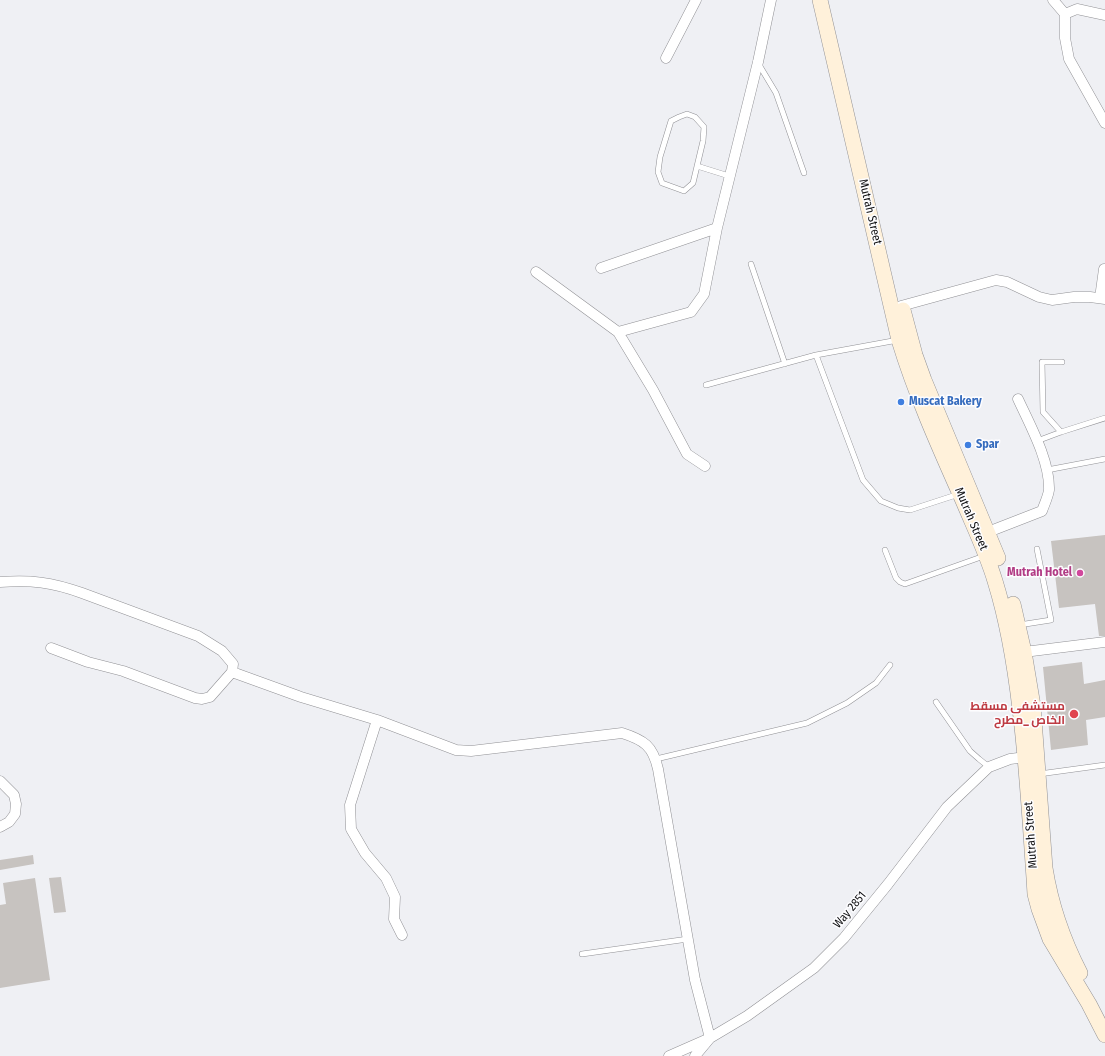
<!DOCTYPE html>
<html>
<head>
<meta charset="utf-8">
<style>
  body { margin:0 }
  canvas { display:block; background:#eff0f4 }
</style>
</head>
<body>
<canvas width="1105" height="1056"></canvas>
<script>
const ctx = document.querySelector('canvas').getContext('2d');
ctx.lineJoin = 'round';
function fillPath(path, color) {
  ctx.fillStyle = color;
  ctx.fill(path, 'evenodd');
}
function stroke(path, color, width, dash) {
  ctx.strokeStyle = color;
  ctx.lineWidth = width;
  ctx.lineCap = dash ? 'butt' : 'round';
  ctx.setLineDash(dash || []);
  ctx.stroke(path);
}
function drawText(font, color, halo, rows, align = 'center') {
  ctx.font = font + ' "Fira Sans Condensed",Cairo,sans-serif';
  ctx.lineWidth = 3;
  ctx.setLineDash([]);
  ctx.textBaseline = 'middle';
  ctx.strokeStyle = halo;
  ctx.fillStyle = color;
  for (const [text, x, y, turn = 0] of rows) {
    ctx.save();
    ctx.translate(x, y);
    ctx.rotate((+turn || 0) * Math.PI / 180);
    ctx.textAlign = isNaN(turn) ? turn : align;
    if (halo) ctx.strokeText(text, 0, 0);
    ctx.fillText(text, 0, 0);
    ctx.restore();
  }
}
const building = new Path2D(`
  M 1105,535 L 1105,636 L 1099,636 L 1095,604 L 1059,608 L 1051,541 Z
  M 1082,662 L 1084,684 L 1105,680 L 1105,717 L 1086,720 L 1088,745 L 1051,750 L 1043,667 Z
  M 33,855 L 34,864 L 0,870 L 0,860 Z
  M 61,877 L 66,912 L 54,913 L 49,878 Z
  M 35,878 L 50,980 L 0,988 L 0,905 L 6,904 L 3,883 Z`);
const service = new Path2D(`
  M 758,63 L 776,93 L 804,173
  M 687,114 L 695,117 L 704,127 L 703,141 L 693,183 L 684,191 L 662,183 L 658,172 L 660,157 L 671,121 L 679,117 Z
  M 697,166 L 729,176
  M 751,264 L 785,364
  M 816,355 L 863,480 L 881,501 L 898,508 L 910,510 L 959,494
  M 706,385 L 816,355 L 898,340
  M 1061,432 L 1043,412 L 1042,362 L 1062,362
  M 1037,441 L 1061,432 L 1105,418
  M 1047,470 L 1105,459
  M 885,550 L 896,578 L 900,582 L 905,584 L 984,556
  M 1019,625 L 1051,620 L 1037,549
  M 936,702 L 970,751 L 979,759 L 989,767
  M 656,759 L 807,723 L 847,703 L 876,683 L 890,665
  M 1039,774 L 1105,765
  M 582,954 L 688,939`);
const minor = new Path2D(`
  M 1053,0 L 1065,14 L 1077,9 L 1105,15
  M 1065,14 L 1065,38 L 1069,59 L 1105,123
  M 666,58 L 696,0
  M 601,268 L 717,228
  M 536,272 L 618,332 L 653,390 L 687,454 L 705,466
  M 1100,298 L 1104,269
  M 901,306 L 996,280 L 1007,282 L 1039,297 L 1052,300 L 1074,297 L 1090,297 L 1105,299
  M 618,332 L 691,312 L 704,294 L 717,228 L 758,62 L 771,0
  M 988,532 L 1042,511 C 1044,505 1048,497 1049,490 C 1050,461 1030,425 1018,399
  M 0,582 C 32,580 51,582 82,593 L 198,636 L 222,651 L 233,664 L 232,672 L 301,697 L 377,720 L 456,750 L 471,751 L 622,733 C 644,740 653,746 658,769 L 695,980 L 710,1038 L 695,1056
  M 51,648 L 88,662 L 123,671 L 195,698 L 202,699 L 210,697 L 232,672
  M 1024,652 L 1105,642
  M 377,720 L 350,805 L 351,829 L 365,853 L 386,878 L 395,897 L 394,919 L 402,935
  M 0,781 L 14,795 L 16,804 L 15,814 L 9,822 L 0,827
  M 669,1056 L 710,1038 L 747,1016 L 814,968 L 844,938 L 888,884 L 947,807 L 989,767 L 1010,759 L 1026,757`);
const secondary = new Path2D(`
  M 820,0 L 899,340 C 916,396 940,449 964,503 C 975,529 987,554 995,581 C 1008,623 1015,666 1020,709 C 1027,765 1030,821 1034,878 L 1035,894 L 1039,909 L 1050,939 L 1089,1004 L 1105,1035
  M 903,310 L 915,355 L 924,380 L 998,558
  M 1013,604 L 1024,652 L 1033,706 L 1045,868 C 1051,906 1062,938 1080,973`);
const markers = [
  [901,402,4,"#3f7fe0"],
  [968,445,4,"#3f7fe0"],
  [1080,573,4,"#d1479c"],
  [1074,714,5,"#e0444e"]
];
const streetNames = [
  ["Mutrah Street",870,212,77],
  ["Mutrah Street",971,519,67],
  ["Mutrah Street",1031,835,-94],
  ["Way 2851",850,910,-50]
];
const shopNames = [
  ["Muscat Bakery",909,402],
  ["Spar",976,445]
];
const hotelNames = [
  ["Mutrah Hotel",1072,573]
];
const healthNames = [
  ["مستشفى مسقط",1065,707],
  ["الخاص _مطرح",1065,721]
];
fillPath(building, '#c7c3c0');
stroke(service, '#919195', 6);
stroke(minor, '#919195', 11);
stroke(secondary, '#919195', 16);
stroke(service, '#fff', 5);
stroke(minor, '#fff', 10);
stroke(secondary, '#fff1da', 15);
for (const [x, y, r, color] of markers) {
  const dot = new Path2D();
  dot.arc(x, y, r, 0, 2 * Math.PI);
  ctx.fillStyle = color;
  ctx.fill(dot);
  stroke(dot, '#fdfdff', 1.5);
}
drawText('12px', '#0f0f11', '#fdfdff', streetNames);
drawText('bold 12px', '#366cbe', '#fdfdff', shopNames, 'left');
drawText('bold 12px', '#b23c85', '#fdfdff', hotelNames, 'right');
drawText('bold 12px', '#be3a42', '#fdfdff', healthNames, 'right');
</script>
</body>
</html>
